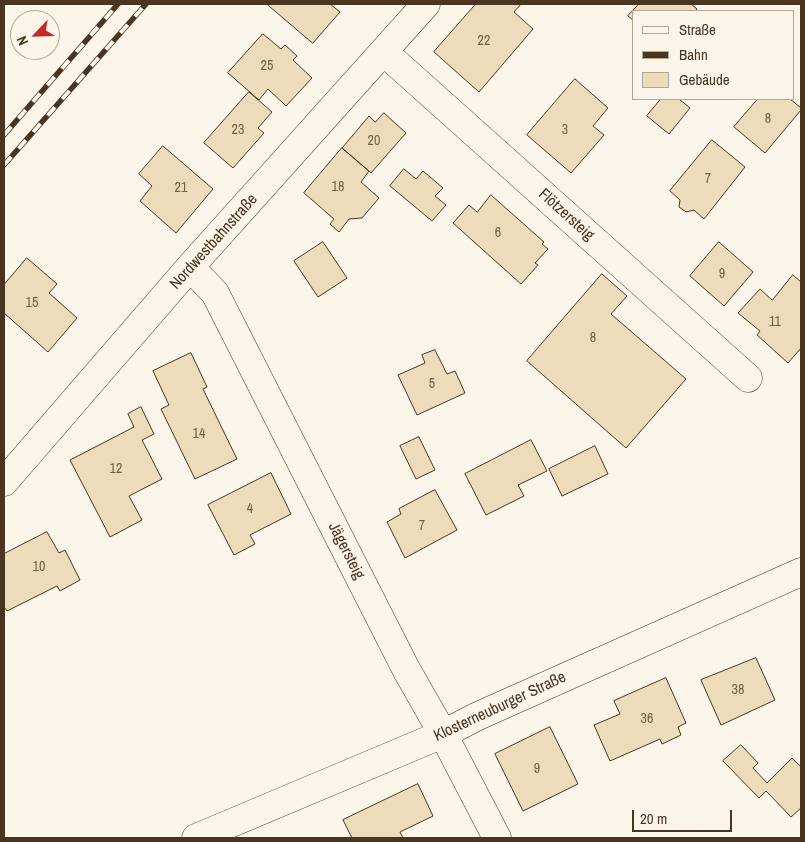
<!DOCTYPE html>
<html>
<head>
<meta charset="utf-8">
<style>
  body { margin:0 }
  #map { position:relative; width:805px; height:842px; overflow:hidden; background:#fbf6e9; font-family:"Archivo Narrow",sans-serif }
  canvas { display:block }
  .frame { position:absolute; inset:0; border:5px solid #4a3520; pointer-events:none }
  .legend { position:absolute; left:632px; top:10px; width:162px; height:90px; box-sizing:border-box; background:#fbf6e9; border:1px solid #b4a999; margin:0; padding:6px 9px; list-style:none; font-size:15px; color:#4a3520 }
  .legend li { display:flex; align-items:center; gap:10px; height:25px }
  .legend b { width:25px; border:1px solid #b4a999 }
  .north { position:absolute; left:10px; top:10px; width:50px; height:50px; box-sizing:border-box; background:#fbf6e9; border:1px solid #b4a999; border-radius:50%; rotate:246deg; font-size:14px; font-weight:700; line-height:20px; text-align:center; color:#4a3520 }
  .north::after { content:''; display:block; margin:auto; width:18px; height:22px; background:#c62828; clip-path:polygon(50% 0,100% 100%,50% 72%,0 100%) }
  .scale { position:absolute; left:632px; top:810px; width:100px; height:22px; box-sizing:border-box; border:2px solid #4a3520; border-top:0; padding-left:6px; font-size:15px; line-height:18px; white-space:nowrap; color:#4a3520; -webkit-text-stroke:4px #fbf6e9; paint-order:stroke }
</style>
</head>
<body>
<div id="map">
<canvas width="805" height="842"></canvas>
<div class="frame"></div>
<ul class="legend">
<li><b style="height:6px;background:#fbf6e9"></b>Straße</li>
<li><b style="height:6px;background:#4a3520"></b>Bahn</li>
<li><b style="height:14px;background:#ecdcbc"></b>Gebäude</li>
</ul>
<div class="north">N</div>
<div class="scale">20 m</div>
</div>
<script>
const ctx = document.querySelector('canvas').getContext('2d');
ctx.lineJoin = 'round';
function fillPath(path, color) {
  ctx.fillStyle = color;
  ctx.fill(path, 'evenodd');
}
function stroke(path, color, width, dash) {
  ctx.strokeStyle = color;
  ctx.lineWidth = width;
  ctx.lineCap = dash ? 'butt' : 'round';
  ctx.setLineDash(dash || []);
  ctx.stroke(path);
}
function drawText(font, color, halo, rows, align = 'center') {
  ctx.font = font + ' "Archivo Narrow",sans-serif';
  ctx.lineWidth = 4;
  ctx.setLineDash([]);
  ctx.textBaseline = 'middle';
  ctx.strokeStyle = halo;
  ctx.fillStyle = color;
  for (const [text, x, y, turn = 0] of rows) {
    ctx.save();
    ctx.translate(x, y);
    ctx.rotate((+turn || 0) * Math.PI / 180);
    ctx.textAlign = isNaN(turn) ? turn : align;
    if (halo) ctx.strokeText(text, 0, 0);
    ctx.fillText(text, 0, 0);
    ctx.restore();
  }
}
const building = new Path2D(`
  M 267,4 L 330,4 L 340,12 L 313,43 Z
  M 476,4 L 521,4 L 514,12 L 533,29 L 479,92 L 434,52 Z
  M 639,4 L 691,4 L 697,9 L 695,11 L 634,11 L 634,21 L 628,16 Z
  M 263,34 L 281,49 L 285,45 L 297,56 L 293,60 L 312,78 L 286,106 L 268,89 L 259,100 L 228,73 Z
  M 575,79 L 608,108 L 593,126 L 604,135 L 571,173 L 527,135 Z
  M 249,92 L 272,112 L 258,128 L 264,133 L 233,168 L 204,143 Z
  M 661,99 L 679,99 L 690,108 L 669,134 L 647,116 Z
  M 758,99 L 790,99 L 801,108 L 801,110 L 765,153 L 734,127 Z
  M 384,113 L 406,133 L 371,173 L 342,148 L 369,116 L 375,122 Z
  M 712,140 L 745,167 L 704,219 L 694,210 L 686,212 L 679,207 L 680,200 L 670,191 Z
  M 163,146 L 213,189 L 176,233 L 140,201 L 152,186 L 139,174 Z
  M 342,148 L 369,171 L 361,182 L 379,198 L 362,218 L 349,219 L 339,232 L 330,224 L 334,219 L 304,193 Z
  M 404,169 L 416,179 L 423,171 L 443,188 L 435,196 L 446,205 L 432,221 L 390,186 Z
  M 491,195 L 544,242 L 542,244 L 548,249 L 535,263 L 538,265 L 521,284 L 453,223 L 469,205 L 477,212 Z
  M 323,242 L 347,278 L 318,297 L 294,261 Z
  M 719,242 L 753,272 L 724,306 L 690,276 Z
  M 27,258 L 57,284 L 49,293 L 77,318 L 48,352 L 4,313 L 4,285 Z
  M 602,274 L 627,296 L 611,314 L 686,379 L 626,448 L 527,361 Z
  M 793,275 L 801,282 L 801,348 L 788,363 L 757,335 L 760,331 L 738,313 L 760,289 L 772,300 Z
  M 435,350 L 447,374 L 455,371 L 465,393 L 417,415 L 398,375 L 425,363 L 422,355 Z
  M 191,353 L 207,387 L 203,389 L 237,459 L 195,479 L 161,409 L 169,405 L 153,371 Z
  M 141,407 L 154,434 L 142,440 L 162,479 L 129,496 L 142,520 L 110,537 L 70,460 L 134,427 L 128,414 Z
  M 419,437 L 435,470 L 416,479 L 400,446 Z
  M 531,440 L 547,471 L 518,485 L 524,496 L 486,515 L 465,474 Z
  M 595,446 L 608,474 L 562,496 L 549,469 Z
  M 271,473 L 291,514 L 250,535 L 255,544 L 234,555 L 208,505 Z
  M 435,490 L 457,530 L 405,558 L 387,522 L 401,514 L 399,509 Z
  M 47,532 L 59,553 L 65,550 L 80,580 L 60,591 L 57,586 L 7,611 L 4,607 L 4,554 Z
  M 756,658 L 775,700 L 721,725 L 701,680 Z
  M 666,678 L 686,723 L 678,727 L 681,735 L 662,744 L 660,739 L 610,761 L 594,725 L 620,714 L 614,701 Z
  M 550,727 L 578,784 L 523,811 L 495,754 Z
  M 741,745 L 758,763 L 753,768 L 767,783 L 792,758 L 801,767 L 801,808 L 791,817 L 766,791 L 759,798 L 723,761 Z
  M 418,784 L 433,816 L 400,832 L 403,838 L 352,838 L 343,820 Z`);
const minor = new Path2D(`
  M 384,52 L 748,378
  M 190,267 L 215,293 L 406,669 L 443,734 L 497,838
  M 4,482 L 190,267 L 426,4
  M 196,838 L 443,734 L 478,716 L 801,572`);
const rail = new Path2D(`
  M 4,135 L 118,4
  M 4,165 L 146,4`);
const numberNames = [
  ["22",484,41],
  ["25",267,66],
  ["8",768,119],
  ["23",238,130],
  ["3",565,130],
  ["20",374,141],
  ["7",708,179],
  ["18",338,187],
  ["21",181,188],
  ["6",498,233],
  ["9",722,274],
  ["15",32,303],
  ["11",775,322],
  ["8",593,338],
  ["5",432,384],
  ["14",199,434],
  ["12",116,469],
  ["4",250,509],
  ["7",422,526],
  ["10",39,567],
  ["38",738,690],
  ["36",647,719],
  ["9",537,769]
];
const streetNames = [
  ["Flötzersteig",566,215,42],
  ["Nordwestbahnstraße",214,242,-48],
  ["Jägersteig",346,551,63],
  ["Klosterneuburger Straße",500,707,-25]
];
fillPath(building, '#ecdcbc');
stroke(building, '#4a3520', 1);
stroke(minor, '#4a3520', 29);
stroke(minor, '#fbf6e9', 28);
stroke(rail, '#4a3520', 5.5);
stroke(rail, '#fbf6e9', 4, [11]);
drawText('14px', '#725f47', null, numberNames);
drawText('16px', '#4a3520', '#fbf6e9', streetNames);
</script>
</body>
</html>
